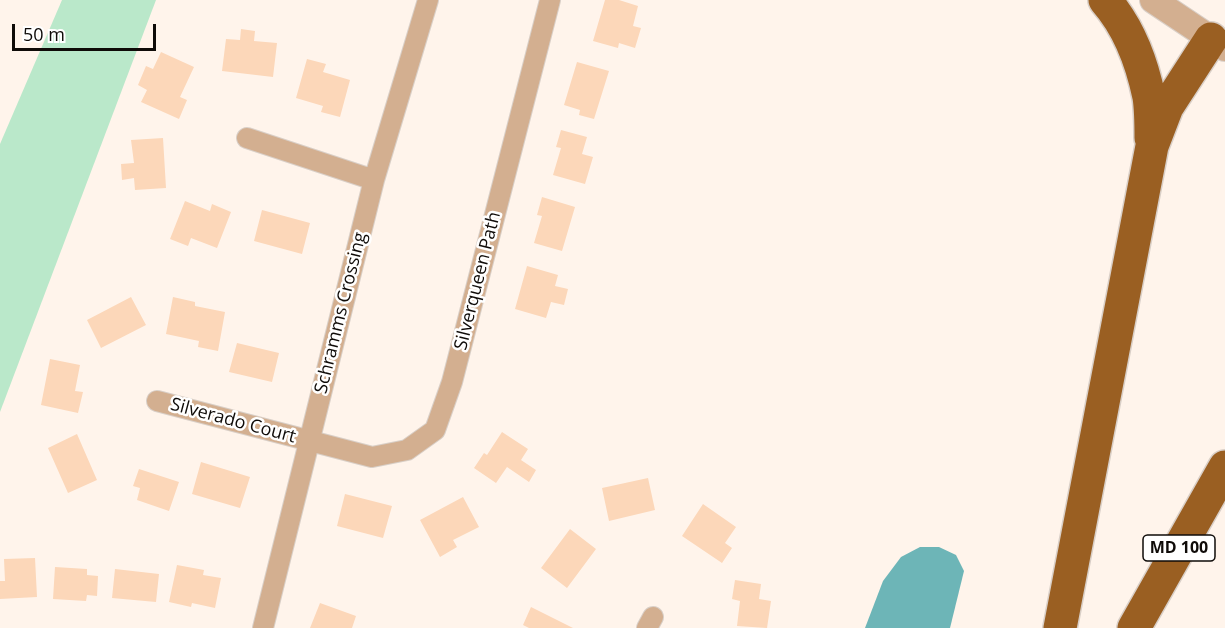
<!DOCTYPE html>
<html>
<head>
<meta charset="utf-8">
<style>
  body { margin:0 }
  #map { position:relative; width:1225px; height:628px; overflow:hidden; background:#fff4eb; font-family:"Open Sans",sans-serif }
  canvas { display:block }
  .scale { position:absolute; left:12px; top:24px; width:144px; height:27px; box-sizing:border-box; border:3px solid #0f0b08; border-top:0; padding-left:8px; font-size:18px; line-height:21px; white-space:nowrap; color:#0f0b08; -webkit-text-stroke:4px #fff; paint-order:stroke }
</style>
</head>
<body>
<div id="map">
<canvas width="1225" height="628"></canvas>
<div class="scale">50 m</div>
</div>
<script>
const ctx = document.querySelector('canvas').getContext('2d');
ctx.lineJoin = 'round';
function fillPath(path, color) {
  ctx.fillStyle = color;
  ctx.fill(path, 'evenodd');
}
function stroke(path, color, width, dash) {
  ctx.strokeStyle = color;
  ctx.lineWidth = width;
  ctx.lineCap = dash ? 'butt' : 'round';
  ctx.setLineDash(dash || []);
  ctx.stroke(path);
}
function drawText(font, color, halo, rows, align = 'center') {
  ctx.font = font + ' "Open Sans",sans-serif';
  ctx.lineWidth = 5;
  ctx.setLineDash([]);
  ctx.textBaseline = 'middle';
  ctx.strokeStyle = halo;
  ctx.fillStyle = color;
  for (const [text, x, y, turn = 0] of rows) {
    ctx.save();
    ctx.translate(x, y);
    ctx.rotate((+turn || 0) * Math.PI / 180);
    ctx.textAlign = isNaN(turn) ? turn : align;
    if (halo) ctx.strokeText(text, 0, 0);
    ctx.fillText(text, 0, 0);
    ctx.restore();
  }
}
const green = new Path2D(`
  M 62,0 L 156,0 L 0,412 L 0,144 Z`);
const water = new Path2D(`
  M 920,547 L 939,547 L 956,555 L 964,571 L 950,628 L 865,628 L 883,581 L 901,557 Z`);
const building = new Path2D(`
  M 605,0 L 619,0 L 638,6 L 633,26 L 641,28 L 635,48 L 619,43 L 618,48 L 593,41 Z
  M 241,29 L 255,31 L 254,41 L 277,43 L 273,77 L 222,71 L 226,39 L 240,40 Z
  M 161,52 L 194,67 L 180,97 L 187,100 L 179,119 L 141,102 L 147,90 L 138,85 L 146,66 L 153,69 Z
  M 307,59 L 326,64 L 323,72 L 350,80 L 340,117 L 321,112 L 323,106 L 296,98 Z
  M 577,62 L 609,71 L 594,119 L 579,115 L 580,110 L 564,105 Z
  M 561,130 L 587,137 L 582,154 L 593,157 L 585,184 L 553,175 L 561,148 L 556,147 Z
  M 163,138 L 166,188 L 135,190 L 134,178 L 122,180 L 121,164 L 134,163 L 131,140 Z
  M 542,197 L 575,207 L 562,251 L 534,243 L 542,216 L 537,215 Z
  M 185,201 L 210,211 L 212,204 L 231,212 L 217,248 L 191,238 L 188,246 L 170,239 Z
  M 262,210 L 310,223 L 302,254 L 254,241 Z
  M 527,266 L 558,275 L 555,286 L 568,289 L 564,305 L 551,302 L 546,318 L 515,309 Z
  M 131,297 L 146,325 L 101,348 L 87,320 Z
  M 173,297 L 195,302 L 195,306 L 225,312 L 218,351 L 198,347 L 199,341 L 166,334 Z
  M 237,343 L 279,353 L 272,382 L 229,372 Z
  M 50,359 L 80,365 L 75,391 L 83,392 L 78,413 L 41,405 Z
  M 502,432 L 528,449 L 521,460 L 536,470 L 529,482 L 507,467 L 496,483 L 474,468 L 484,453 L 487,455 Z
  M 77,434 L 97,480 L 68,493 L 48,448 Z
  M 201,462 L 250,477 L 240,508 L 192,494 Z
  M 139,469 L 179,482 L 169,511 L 137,500 L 140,488 L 133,486 Z
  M 648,478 L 655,510 L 609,521 L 602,488 Z
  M 345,494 L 392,506 L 383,538 L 337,526 Z
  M 463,497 L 479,527 L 453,540 L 457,547 L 440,557 L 420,520 Z
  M 703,504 L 736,527 L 725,543 L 732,548 L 722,563 L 682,536 Z
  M 570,529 L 596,549 L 567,588 L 541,568 Z
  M 35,558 L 37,597 L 0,599 L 0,581 L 5,581 L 4,559 Z
  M 177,565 L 204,570 L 203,575 L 221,578 L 215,608 L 192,603 L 191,607 L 169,602 Z
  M 55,567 L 87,569 L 87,575 L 98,576 L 97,596 L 87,595 L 86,601 L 53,599 Z
  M 115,569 L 159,574 L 156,602 L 112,598 Z
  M 735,580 L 761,584 L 759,599 L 771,601 L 767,628 L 737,626 L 740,601 L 732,599 Z
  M 320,603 L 356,616 L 352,628 L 310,628 Z
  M 531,607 L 573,628 L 529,628 L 523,625 Z`);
const minor = new Path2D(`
  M 247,138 L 374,180
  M 157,401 L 372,457 L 407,450 L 435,430 L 452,382 L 550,0
  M 263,628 L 374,180 L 428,0
  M 647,628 L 653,617`);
const tertiary = new Path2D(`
  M 1153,0 L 1225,48`);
const motorway = new Path2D(`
  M 1105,0 C 1128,26 1142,63 1149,97 C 1151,110 1151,125 1151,138
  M 1060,628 L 1152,146 L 1167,107 L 1211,39
  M 1134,628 L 1225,467`);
const shields = [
  [1179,548,72]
];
const shieldNames = [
  ["MD 100",1179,548]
];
const streetNames = [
  ["Silverqueen Path",478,281,-76],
  ["Schramms Crossing",341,313,-76],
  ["Silverado Court",233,421,15]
];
fillPath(green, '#bae8ca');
fillPath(water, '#6db5b7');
fillPath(building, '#fcd7b9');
stroke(minor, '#d9cfc7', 22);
stroke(tertiary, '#d9cfc7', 28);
stroke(motorway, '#d9cfc7', 36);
stroke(minor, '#d3af90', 20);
stroke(tertiary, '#d3af90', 26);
stroke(motorway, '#9a5f22', 33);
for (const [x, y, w] of shields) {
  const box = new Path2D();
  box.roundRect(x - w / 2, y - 13, w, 26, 4.5);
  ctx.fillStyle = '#fff';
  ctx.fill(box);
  stroke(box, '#0f0b08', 1.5);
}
drawText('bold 16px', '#0f0b08', null, shieldNames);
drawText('18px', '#0f0b08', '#fff', streetNames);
</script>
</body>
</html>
